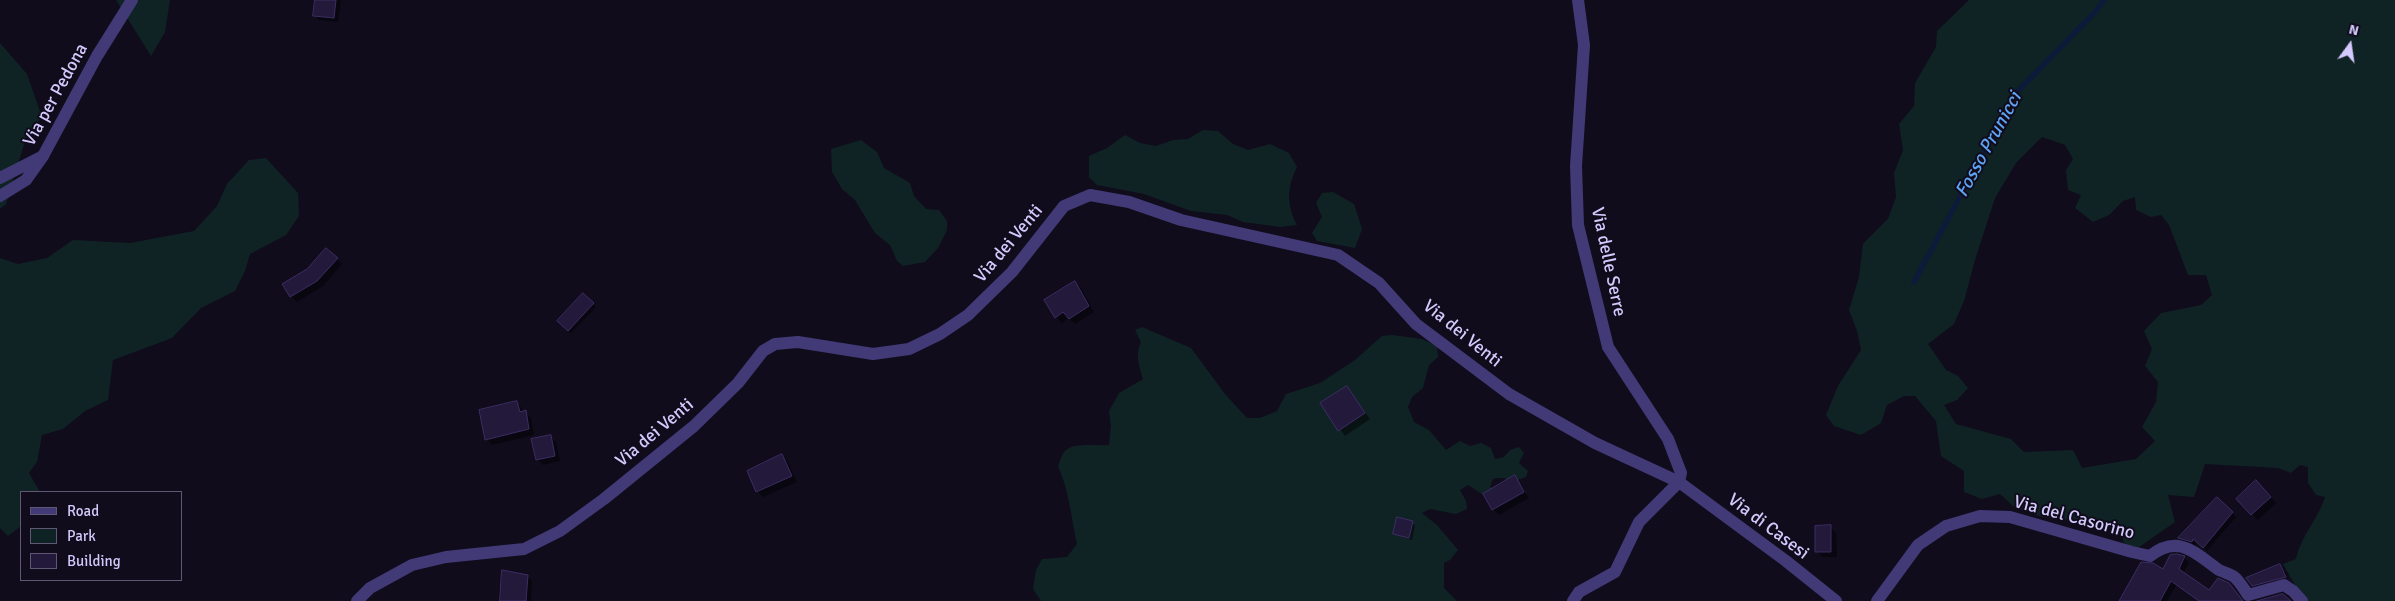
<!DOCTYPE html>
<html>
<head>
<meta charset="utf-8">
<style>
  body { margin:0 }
  #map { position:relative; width:2395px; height:601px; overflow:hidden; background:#100c1b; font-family:Signika,sans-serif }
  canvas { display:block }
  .legend { position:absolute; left:20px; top:491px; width:162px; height:90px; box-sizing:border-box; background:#100c1b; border:1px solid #5e5875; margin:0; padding:6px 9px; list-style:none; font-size:15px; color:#d3c9fc }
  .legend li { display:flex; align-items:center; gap:10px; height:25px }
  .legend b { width:25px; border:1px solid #5e5875 }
  .north { position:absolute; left:2325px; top:20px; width:50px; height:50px; -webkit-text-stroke:4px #100c1b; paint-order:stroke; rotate:14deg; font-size:14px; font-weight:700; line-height:20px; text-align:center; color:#d3c9fc }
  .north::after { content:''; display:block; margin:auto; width:18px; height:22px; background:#d3c9fc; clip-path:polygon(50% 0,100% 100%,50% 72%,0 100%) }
</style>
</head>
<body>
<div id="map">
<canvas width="2395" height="601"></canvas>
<ul class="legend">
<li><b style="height:6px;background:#413a77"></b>Road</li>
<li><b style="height:14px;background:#0f2324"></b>Park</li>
<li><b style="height:14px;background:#23193a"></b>Building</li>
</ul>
<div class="north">N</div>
</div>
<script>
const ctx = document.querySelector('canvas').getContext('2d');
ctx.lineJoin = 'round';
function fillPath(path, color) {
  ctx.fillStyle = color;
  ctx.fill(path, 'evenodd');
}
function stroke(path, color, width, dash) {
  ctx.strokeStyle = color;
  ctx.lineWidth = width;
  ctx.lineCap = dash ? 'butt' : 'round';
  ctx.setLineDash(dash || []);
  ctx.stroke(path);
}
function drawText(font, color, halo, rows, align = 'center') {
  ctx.font = font + ' Signika,sans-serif';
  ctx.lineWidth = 4;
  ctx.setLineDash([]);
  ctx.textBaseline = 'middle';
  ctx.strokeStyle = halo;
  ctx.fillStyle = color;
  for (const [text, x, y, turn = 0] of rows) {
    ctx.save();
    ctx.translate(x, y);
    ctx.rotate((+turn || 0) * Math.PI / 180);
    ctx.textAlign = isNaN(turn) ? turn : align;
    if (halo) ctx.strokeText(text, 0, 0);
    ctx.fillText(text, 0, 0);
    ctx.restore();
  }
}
const green = new Path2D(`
  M 116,0 L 170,0 L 165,32 L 151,56 Z
  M 1969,0 L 2395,0 L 2395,601 L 2307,601 L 2302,597 L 2283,564 L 2296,559 C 2301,536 2318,519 2325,497 L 2316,495 L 2308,483 L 2308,467 L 2300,465 L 2291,473 L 2278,468 L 2205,464 L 2194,497 L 2168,495 L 2175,522 L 2135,550 L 2123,542 L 2124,526 L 2042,517 L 2013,506 L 2000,494 L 1982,499 L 1964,492 L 1964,471 L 1941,456 L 1936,421 L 1915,396 L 1904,396 L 1887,405 L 1881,423 L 1861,435 L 1834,426 L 1826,415 L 1838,386 L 1861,350 L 1857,331 L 1849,310 L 1859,277 L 1863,244 L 1888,219 L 1896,197 L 1894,173 L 1903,150 L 1899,124 L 1914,106 L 1915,83 L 1936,47 L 1937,31 ZM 2042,137 L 2065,145 L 2073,159 L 2066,170 L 2068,190 L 2081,195 L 2075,208 L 2093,222 L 2109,215 L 2123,201 L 2135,197 L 2136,210 L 2151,217 L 2161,215 L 2169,225 L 2188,275 L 2206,275 L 2212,295 L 2201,305 L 2161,313 L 2144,331 L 2152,349 L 2145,366 L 2158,382 L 2156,402 L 2142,427 L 2155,441 L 2136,459 L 2082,468 L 2073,450 L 2024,452 L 2011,439 L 1956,424 L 1944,405 L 1957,400 L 1968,388 L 1958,376 L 1946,370 L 1928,344 L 1954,324 L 1964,301 L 1975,260 L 1995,198 L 2016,163 Z
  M 0,43 L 27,74 L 42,117 L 25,141 L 6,204 L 0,209 Z
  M 1203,130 L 1218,131 L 1233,144 L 1248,150 L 1270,144 L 1289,153 L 1297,167 C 1287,188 1286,203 1297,225 L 1280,227 L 1243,222 L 1227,215 L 1191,211 L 1144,194 L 1097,185 L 1089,177 L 1089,156 L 1107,148 L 1125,135 L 1140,143 L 1156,146 L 1173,140 L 1188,139 Z
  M 861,140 L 877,152 L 884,168 L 910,183 L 914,196 L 926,209 L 939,210 L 947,221 L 947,230 L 938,248 L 925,262 L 903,266 L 897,261 L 890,245 L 875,233 L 855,200 L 842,189 L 832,172 L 831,149 Z
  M 266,158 L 298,193 L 299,216 L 286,235 L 250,254 L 245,271 L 235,291 L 201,308 L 172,338 L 113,360 L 108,400 L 85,411 L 63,429 L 42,435 L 37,462 L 29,473 L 40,492 L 21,492 L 21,526 L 8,536 L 0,528 L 0,258 L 18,264 L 47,258 L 73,240 L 130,243 L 194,231 L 217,206 L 227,184 L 249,160 Z
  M 1333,192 L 1354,204 L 1362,229 L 1355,248 L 1317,241 L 1312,233 L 1322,217 L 1316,203 L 1322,193 Z
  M 1142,327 L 1191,348 L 1225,394 L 1247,418 L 1260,418 L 1277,411 L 1286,394 L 1320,383 L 1355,360 L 1382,336 L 1392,335 L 1422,339 L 1437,346 L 1438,357 L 1429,365 L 1423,388 L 1412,397 L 1408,407 L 1414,422 L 1429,430 L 1446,450 L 1460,441 L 1470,446 L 1481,443 L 1491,448 L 1495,459 L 1504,457 L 1510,450 L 1519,447 L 1524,453 L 1519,463 L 1528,471 L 1526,477 C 1510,484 1507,475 1493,479 L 1490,487 L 1499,490 L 1491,500 L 1468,485 L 1460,490 L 1466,501 L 1467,509 L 1456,514 L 1430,509 L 1422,513 L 1437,525 L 1458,550 L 1450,560 L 1444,563 L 1444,588 L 1457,601 L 1041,601 L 1033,589 L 1036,570 L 1042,559 L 1067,557 L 1077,544 C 1071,517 1069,490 1058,466 C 1060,461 1062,454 1065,451 C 1073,442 1097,446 1109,445 L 1111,426 L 1109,411 L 1119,393 L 1143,379 C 1139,366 1135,355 1141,342 L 1135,330 Z`);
const shadow = new Path2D(`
  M 316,0 L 341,0 L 338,22 L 319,20 L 314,15 Z
  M 337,259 L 342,264 L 323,286 L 297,302 L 291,296 L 284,285 Z
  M 1075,282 L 1081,288 L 1094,312 L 1075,324 L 1069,318 L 1062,323 L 1056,317 Z
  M 583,295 L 596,307 L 571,333 L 559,321 Z
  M 1347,388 L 1370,419 L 1345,436 L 1322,404 Z
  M 517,402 L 524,412 L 531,418 L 534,435 L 492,445 L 487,439 Z
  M 550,437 L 556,442 L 560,461 L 543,465 L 537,459 Z
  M 782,456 L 788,462 L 797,482 L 763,497 L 757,491 Z
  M 1514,477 L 1529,498 L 1499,515 L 1493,509 Z
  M 2256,482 L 2276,503 L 2258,520 L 2238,499 Z
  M 2217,498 L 2236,517 L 2207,551 L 2197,541 L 2196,545 L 2183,541 L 2179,538 Z
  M 1398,519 L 1415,525 L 1412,540 L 1394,534 Z
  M 1830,527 L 1836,533 L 1837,557 L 1822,557 L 1817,551 Z
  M 2184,558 L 2189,562 L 2183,574 L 2209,592 L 2234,590 L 2243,601 L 2199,601 L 2176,585 L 2167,601 L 2149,601 L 2164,570 Z
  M 2280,565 L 2288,575 L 2252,584 Z
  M 527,576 L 532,581 L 531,601 L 502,601 Z`);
const stream = new Path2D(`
  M 1914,282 L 2015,94 L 2096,11 L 2104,0`);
const building = new Path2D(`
  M 315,0 L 336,0 L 334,18 L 313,16 Z
  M 326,248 L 338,258 L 317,281 L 290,297 L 282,284 L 307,269 Z
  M 1075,281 L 1089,306 L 1069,319 L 1063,312 L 1055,318 L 1044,300 Z
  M 583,293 L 594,303 L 568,331 L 557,321 Z
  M 1347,386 L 1365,413 L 1338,431 L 1320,403 Z
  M 517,401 L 520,412 L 526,410 L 529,429 L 485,440 L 479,410 Z
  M 551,435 L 555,456 L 536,460 L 531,439 Z
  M 782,454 L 792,476 L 756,492 L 747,471 Z
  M 1515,475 L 1524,492 L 1492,510 L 1483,494 Z
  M 2256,480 L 2271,497 L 2251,515 L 2236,499 Z
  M 2217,497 L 2233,512 L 2203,548 L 2193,539 L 2192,542 L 2178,538 Z
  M 1397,517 L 1413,521 L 1409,538 L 1393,534 Z
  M 1831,525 L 1831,552 L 1815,552 L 1815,526 Z
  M 2177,554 L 2185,556 L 2179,569 L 2209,590 L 2218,578 L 2229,583 L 2243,601 L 2199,601 L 2171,581 L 2160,601 L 2119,601 L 2141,562 L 2153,563 L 2163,569 L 2170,555 Z
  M 2280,564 L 2286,577 L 2252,586 L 2246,578 Z
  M 502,570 L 528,575 L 526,601 L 500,601 Z
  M 2283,594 L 2291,601 L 2257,601 Z`);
const minor = new Path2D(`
  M 1578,0 L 1584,45 L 1576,166 L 1578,225 L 1608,347 L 1668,439 L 1681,473 L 1679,482
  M 0,178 L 43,156
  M 2248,595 L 2284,585 L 2293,591 L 2302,601
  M 357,601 L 370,588 L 412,565 L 446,557 L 524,549 L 560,531 L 604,499 L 694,426 L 738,383 L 763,351 L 775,344 L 798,342 L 873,354 L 909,349 L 940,334 L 968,315 L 1012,272 L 1064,206 L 1090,195 L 1129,202 L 1181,220 L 1338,255 L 1379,283 L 1416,324 L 1509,394 L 1595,443 L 1679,482 L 1786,561 L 1836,601
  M 1573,601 L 1579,592 L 1615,572 L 1639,522 L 1679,482
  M 1877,601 L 1918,545 L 1946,526 L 1980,516 L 2010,517 L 2132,552 L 2150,556 C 2179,533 2196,554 2219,570 C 2224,572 2229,574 2233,576 C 2239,580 2244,589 2248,595`);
const tertiary = new Path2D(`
  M 0,196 L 26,180 L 43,156 L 97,56 L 132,0`);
const streetNames = [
  ["Via per Pedona",56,95,-61],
  ["Via dei Venti",1009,244,-50],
  ["Via delle Serre",1608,262,78],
  ["Via dei Venti",1462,334,39],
  ["Via dei Venti",655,433,-40],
  ["Via del Casorino",2074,518,15],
  ["Via di Casesi",1768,527,37]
];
const waterNames = [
  ["Fosso Prunicci",1989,145,-61]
];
fillPath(green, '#0f2324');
fillPath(shadow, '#0007');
stroke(stream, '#0d1a39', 5.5);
fillPath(building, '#23193a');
stroke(building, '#3c2d65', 1);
stroke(minor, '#413a77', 12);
stroke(tertiary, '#413a77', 12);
drawText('18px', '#d3c9fc', '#100c1b', streetNames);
drawText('italic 19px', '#5ea3f5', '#100c1b', waterNames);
</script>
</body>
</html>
